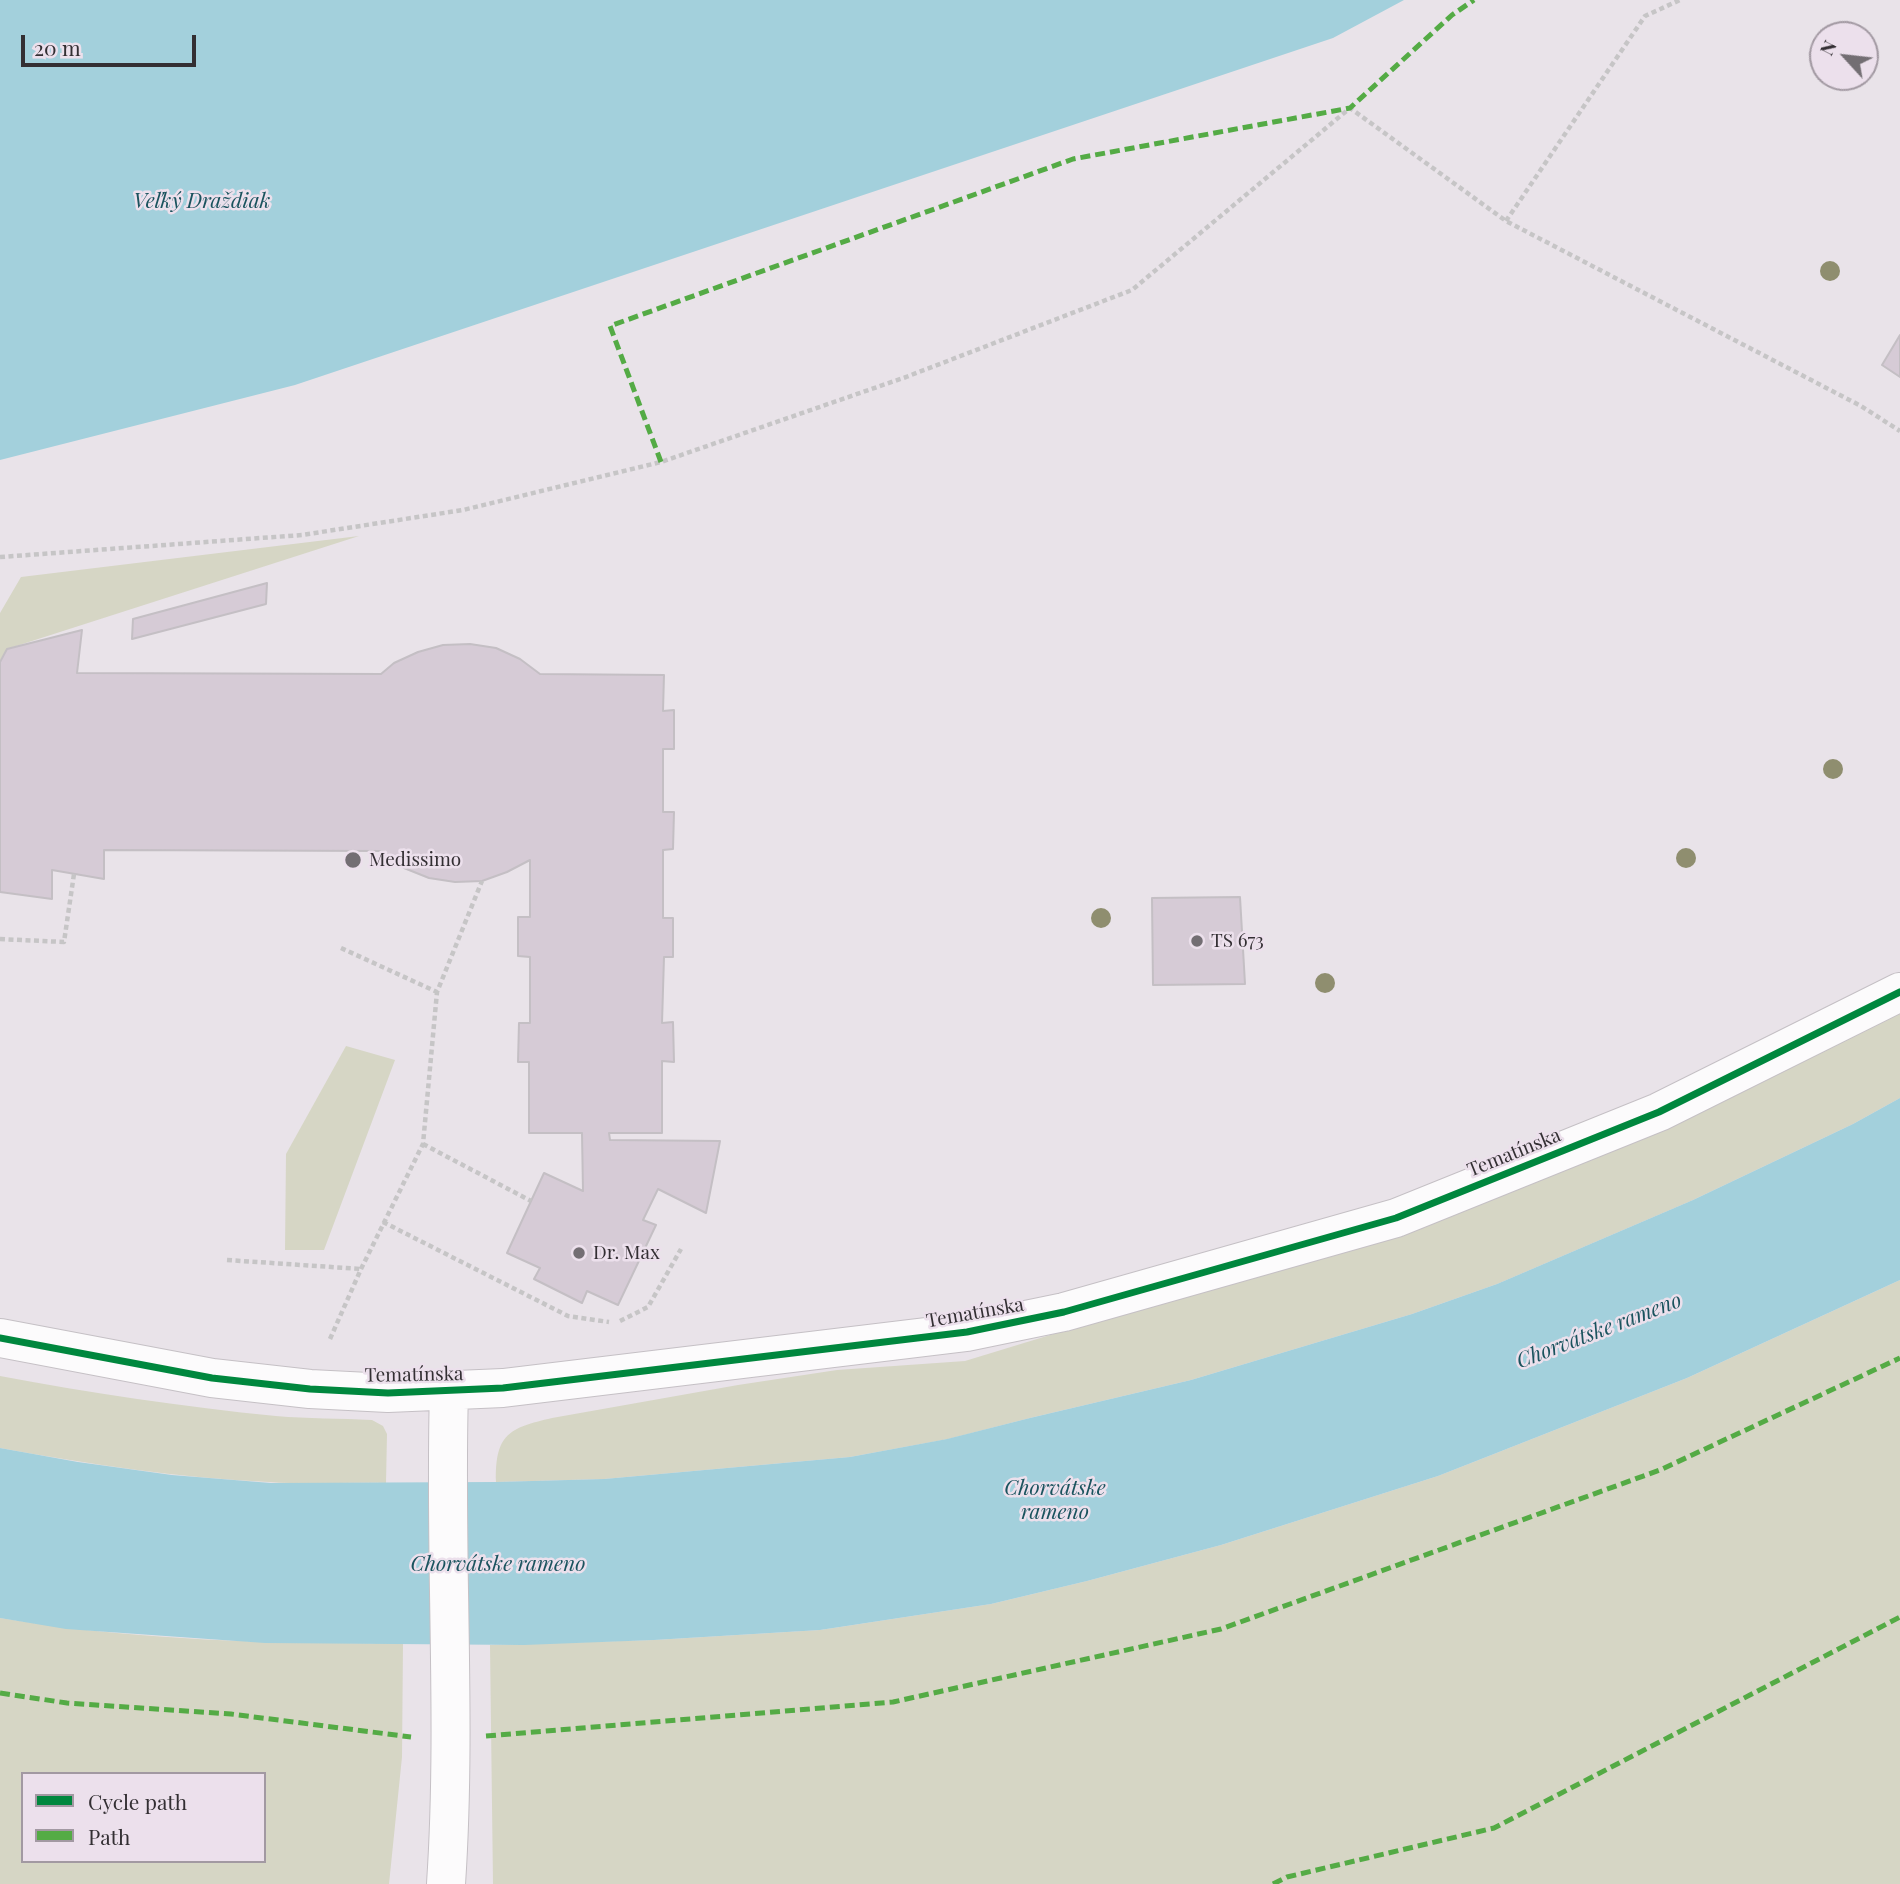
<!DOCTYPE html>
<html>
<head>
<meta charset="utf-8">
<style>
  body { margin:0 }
  #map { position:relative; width:1900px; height:1884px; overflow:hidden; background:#e9e3e9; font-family:"Playfair Display",serif }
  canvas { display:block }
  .legend { position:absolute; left:21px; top:1772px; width:245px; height:91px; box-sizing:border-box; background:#ece0ec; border:2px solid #a299a2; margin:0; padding:9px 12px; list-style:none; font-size:21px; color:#332f33 }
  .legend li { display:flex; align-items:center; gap:14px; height:35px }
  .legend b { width:35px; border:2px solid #a299a2 }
  .north { position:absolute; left:1809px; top:21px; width:70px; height:70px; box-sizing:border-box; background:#ece0ec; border:2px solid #a299a2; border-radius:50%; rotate:297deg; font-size:19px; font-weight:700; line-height:28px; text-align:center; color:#332f33 }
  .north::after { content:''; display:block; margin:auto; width:24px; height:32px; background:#736e73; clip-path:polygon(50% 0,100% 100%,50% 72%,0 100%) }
  .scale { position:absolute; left:21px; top:35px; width:175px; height:32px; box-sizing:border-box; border:4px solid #332f33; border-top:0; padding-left:9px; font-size:21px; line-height:24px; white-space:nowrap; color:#332f33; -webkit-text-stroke:5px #ece0ec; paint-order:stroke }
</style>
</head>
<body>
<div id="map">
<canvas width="1900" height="1884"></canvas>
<ul class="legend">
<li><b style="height:9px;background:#00873e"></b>Cycle path</li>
<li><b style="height:9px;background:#54ab45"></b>Path</li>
</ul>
<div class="north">N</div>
<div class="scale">20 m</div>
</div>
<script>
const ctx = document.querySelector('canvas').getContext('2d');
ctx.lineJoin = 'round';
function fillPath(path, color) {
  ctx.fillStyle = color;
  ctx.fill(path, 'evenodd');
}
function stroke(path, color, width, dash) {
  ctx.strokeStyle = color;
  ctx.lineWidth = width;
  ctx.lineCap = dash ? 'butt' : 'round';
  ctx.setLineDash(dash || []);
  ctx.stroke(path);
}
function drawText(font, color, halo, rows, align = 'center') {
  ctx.font = font + ' "Playfair Display",serif';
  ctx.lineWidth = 5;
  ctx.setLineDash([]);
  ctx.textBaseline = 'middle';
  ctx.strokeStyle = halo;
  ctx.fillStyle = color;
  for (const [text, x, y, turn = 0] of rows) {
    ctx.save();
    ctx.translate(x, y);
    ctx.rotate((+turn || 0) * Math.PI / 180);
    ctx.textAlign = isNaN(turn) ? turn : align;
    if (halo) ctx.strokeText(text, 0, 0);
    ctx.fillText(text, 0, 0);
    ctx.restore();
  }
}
const green = new Path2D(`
  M 359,536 L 7,649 L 0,661 L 0,613 L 21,577 Z
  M 1900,1004 L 1900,1098 L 1853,1124 L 1693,1200 L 1497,1284 L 1412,1314 L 1191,1380 L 1030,1418 L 948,1439 L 850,1457 L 604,1479 L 496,1482 C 495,1434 509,1428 552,1418 L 738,1385 L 837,1370 L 965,1361 L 1204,1288 Z
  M 346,1046 L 395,1060 L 324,1250 L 285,1250 L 286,1154 Z
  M 1900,1280 L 1900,1884 L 493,1884 L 490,1645 L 654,1640 L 820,1630 L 991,1604 L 1087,1581 L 1221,1545 L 1438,1476 L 1687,1378 Z
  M 0,1376 C 91,1393 183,1407 276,1416 C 308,1419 340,1418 372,1420 L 383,1426 L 387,1434 L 386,1483 C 347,1482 308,1485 269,1482 C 178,1478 89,1464 0,1448 Z
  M 0,1618 C 134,1640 267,1644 403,1643 L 402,1757 L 389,1884 L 0,1884 ZM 23,1774 L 264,1774 L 264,1861 L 23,1861 Z`);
const water = new Path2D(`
  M 0,0 L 1404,0 L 1333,38 L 295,385 L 0,460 Z
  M 1900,1098 L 1900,1280 L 1687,1378 L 1438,1476 L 1221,1545 L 1087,1581 L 991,1604 L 820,1630 L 654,1640 L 524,1645 L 265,1643 L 66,1629 L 0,1618 L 0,1448 L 78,1462 L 172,1475 L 271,1483 L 496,1482 L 604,1479 L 850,1457 L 947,1439 L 1030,1418 L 1191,1380 L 1412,1314 L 1497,1284 L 1693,1200 L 1853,1124 Z`);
const building = new Path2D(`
  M 1900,335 L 1900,377 L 1882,365 Z
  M 267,583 L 266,604 L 132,639 L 133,619 Z
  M 82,630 L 77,673 L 381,674 L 394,663 L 418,652 L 443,645 L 470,644 L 496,648 L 520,659 L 540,674 L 664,675 L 663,711 L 674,710 L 674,749 L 663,749 L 663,812 L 674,812 L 673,849 L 663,850 L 663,918 L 673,918 L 673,957 L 664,957 L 662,1023 L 673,1022 L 674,1062 L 662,1061 L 662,1133 L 609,1133 L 610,1140 L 720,1141 L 706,1213 L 658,1189 L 643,1220 L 656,1225 L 618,1305 L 587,1291 L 582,1303 L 534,1279 L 540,1268 L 507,1253 L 544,1173 L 583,1191 L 582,1133 L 529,1133 L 529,1062 L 518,1062 L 519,1023 L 530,1023 L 530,957 L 518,956 L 518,917 L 530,917 L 530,860 L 507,872 L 482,881 L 455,882 L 429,878 L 404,868 L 383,854 L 384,851 L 104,850 L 104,879 L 52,870 L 52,899 L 0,892 L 0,662 L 7,649 Z
  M 1240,897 L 1245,984 L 1153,985 L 1152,898 Z`);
const path = new Path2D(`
  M 1506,221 L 1645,16 L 1680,0
  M 0,557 L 302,535 L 463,510 L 661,462 L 906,377 L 1132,290 L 1350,108 L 1506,221 L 1861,406 L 1900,431
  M 0,939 L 64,942 L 74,874
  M 341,948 L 437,992
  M 423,1144 L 531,1201
  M 383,1222 L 568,1316 L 609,1322
  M 227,1260 L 361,1269
  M 620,1321 L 648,1307 L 681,1249
  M 330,1339 L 361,1269 L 423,1144 L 437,992 L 482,881`);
const minor = new Path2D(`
  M 0,1338 L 212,1378 L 310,1389 L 388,1393 L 503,1388 L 967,1332 L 1064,1312 L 1396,1218 L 1659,1112 L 1900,992
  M 446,1884 C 457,1720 444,1556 449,1392`);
const quiet = new Path2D(`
  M 661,462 L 610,326 L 1073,159 L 1350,108 L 1452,15 L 1474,0
  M 0,1693 L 67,1703 L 231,1714 L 411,1737
  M 486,1736 L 893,1702 L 1221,1629 L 1660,1470 L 1900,1358
  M 1273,1884 L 1287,1877 L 1494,1828 L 1900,1617`);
const cycleway = new Path2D(`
  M 0,1338 L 212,1378 L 310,1389 L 388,1393 L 503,1388 L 967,1332 L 1064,1312 L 1396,1218 L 1659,1112 L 1900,992`);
const trees = [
  [1830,271],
  [1833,769],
  [1686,858],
  [1101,918],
  [1325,983]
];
const markers = [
  [353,860,9,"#736e73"],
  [1197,941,7,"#736e73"],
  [579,1253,7,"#736e73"]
];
const poiNames = [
  ["Medissimo",369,860],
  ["TS 673",1211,941],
  ["Dr. Max",593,1253]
];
const streetNames = [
  ["Tematínska",1514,1153,-22],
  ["Tematínska",975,1313,-10],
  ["Tematínska",414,1375,-1]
];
const waterNames = [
  ["Veľký Draždiak",202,201],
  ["Chorvátske rameno",1599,1331,-21],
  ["Chorvátske",1055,1488],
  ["rameno",1055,1512],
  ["Chorvátske rameno",498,1564]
];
fillPath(green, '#d6d6c5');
fillPath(water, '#a3d0dc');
fillPath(building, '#d6cbd6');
stroke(building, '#c4bfc4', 2);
stroke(minor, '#c5c0c5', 40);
stroke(path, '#c6c5c6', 4.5, [5, 3.5]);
stroke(minor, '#fcfbfc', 38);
stroke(quiet, '#54ab45', 5, [10, 5]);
stroke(cycleway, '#00873e', 7);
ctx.fillStyle = '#8f8e6f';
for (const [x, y] of trees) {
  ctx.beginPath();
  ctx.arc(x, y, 10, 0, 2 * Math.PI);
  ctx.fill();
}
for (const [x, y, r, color] of markers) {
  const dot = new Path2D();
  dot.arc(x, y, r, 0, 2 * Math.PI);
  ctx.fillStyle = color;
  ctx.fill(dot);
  stroke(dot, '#ece0ec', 2.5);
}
drawText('19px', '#332f33', '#ece0ec', poiNames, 'left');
drawText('19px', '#332f33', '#ece0ec', streetNames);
drawText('italic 21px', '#1a535e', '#ece0ec', waterNames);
</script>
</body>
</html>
